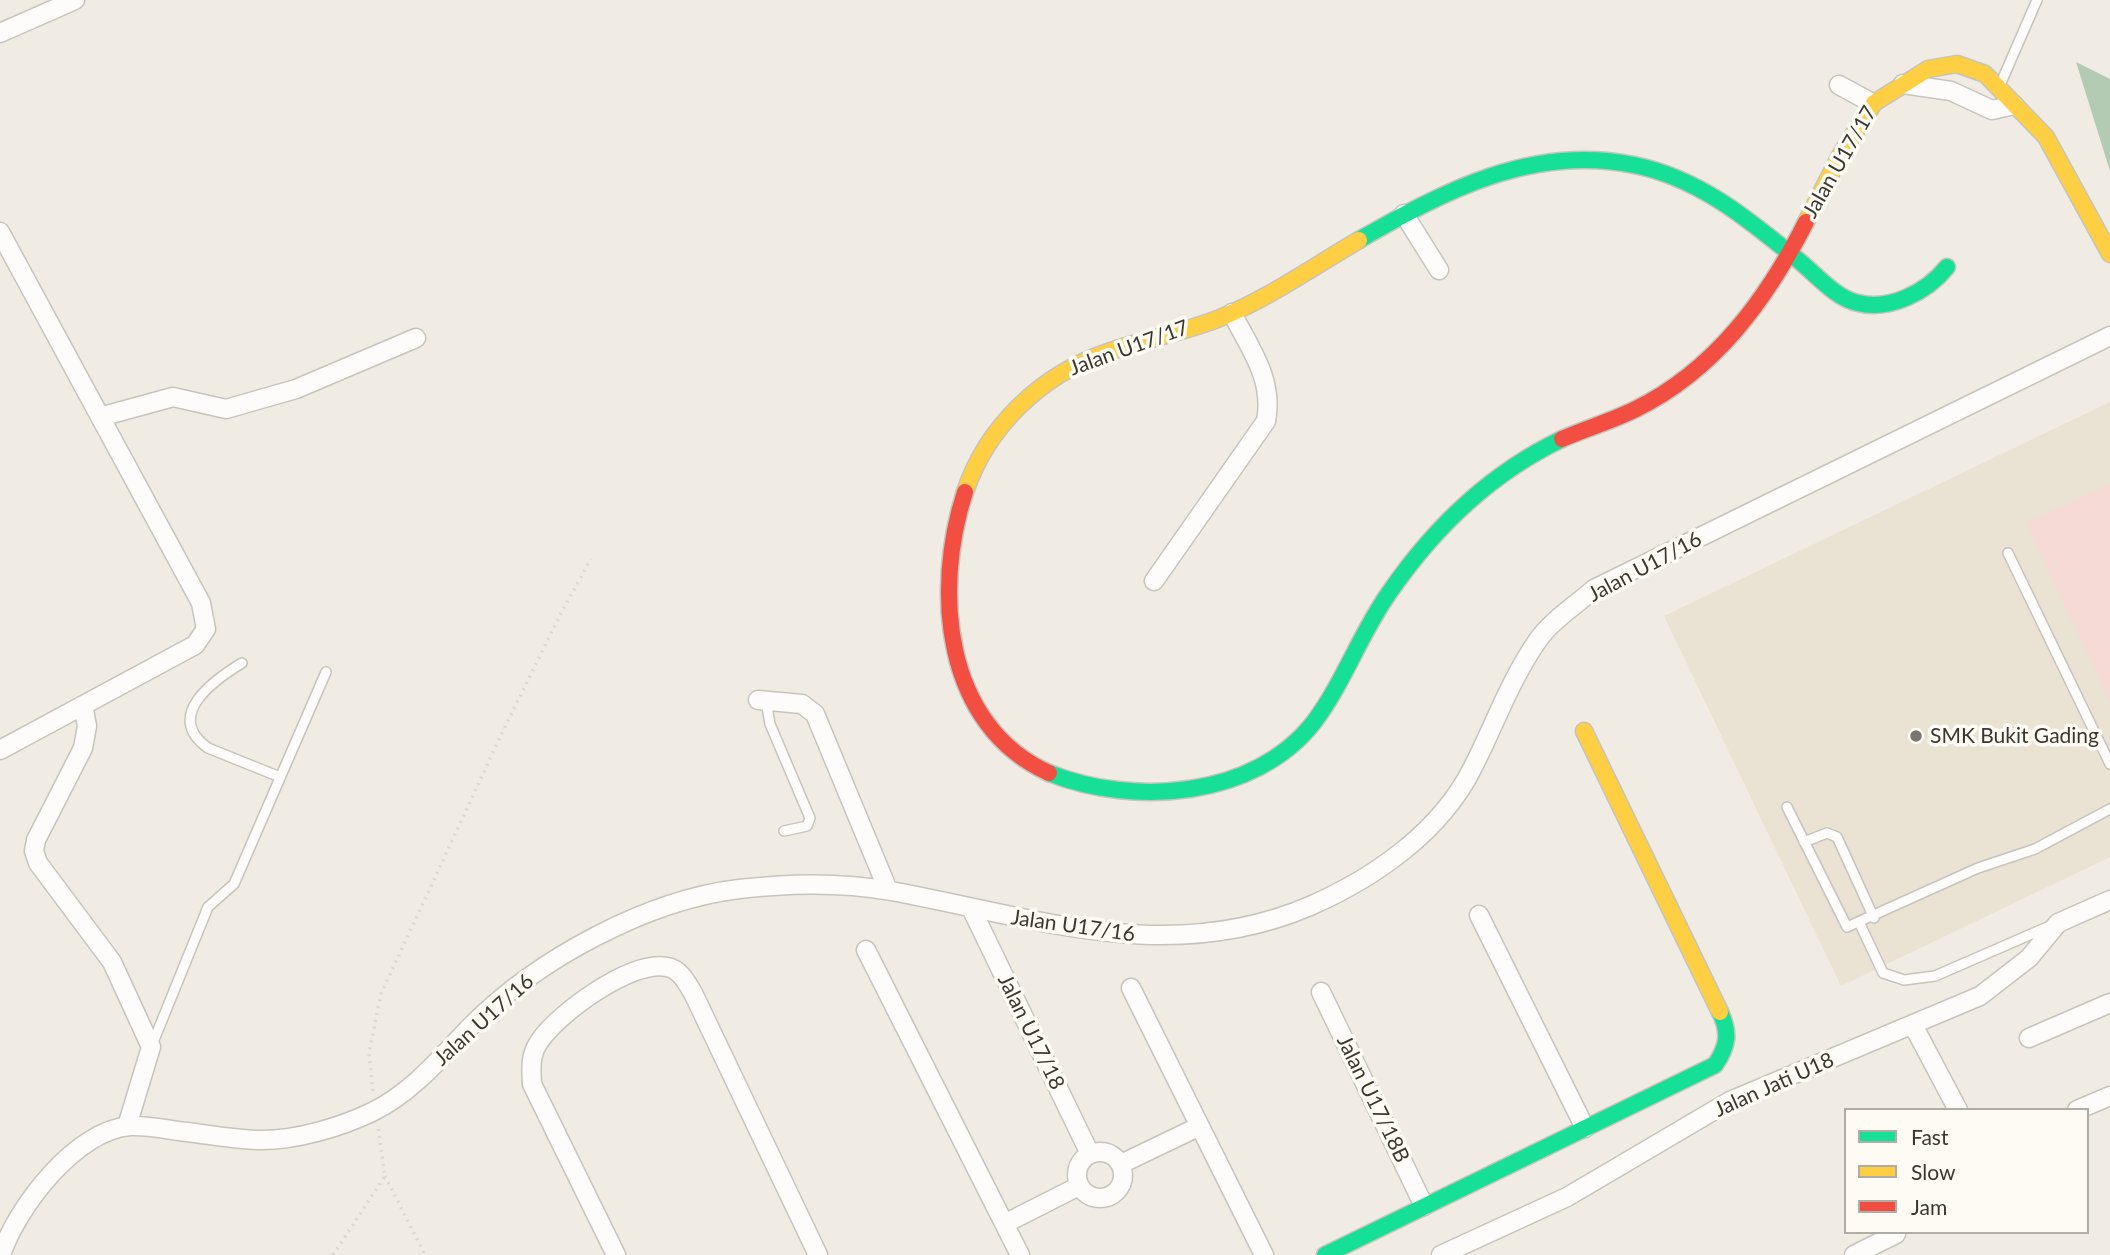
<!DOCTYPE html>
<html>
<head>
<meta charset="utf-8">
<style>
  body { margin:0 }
  #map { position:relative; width:2110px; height:1255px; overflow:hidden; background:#f0ece3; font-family:Lato,sans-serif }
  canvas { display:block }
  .legend { position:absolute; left:1844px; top:1108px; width:245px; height:126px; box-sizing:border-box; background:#fefbf5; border:2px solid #b0ada7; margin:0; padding:9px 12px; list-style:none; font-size:21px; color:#3a3731 }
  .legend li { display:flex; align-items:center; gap:14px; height:35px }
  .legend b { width:35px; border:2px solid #b0ada7 }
</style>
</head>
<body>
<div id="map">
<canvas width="2110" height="1255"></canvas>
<ul class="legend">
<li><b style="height:9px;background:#16e098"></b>Fast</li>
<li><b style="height:9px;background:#ffcf43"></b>Slow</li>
<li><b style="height:9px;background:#f24e42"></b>Jam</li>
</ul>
</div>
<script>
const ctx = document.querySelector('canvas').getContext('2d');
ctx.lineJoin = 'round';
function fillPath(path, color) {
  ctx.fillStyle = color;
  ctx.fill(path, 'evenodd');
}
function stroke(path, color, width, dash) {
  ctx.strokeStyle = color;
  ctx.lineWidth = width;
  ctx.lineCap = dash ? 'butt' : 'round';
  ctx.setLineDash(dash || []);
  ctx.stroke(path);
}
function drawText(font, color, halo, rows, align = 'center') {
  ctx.font = font + ' Lato,sans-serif';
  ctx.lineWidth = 7;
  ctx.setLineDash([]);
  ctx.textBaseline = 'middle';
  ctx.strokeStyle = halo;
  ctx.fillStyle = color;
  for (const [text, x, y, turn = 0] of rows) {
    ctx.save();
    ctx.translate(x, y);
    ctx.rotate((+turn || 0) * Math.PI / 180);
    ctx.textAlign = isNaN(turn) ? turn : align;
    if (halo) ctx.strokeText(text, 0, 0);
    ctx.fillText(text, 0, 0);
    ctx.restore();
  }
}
const built = new Path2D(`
  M 2110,402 L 2110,857 L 1841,986 L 1664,616 Z`);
const green = new Path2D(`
  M 2110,484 L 2110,701 L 2026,523 Z`);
const water = new Path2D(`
  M 2076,62 L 2110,79 L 2110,171 Z`);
const path = new Path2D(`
  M 373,1091 L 369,1053 L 381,994 L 500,737 L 561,613 L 591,559
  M 385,1176 L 425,1255
  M 333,1255 L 385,1176 L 378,1127`);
const lane = new Path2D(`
  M 2000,85 L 2037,0
  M 2008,553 L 2110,764
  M 242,663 C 214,680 163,716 208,748 L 280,777
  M 766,701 L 770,724 L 810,818 L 807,826 L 784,831
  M 1787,807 L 1847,927 L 1978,868 L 2035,849 L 2110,809
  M 1804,842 L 1827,833 L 1837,837 L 1874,918
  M 1860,924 L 1883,973 L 1904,980 L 1935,976 L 2050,926
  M 152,1045 L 208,907 L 234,884 L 326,672`);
const street = new Path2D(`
  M 0,33 L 75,0
  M 1903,84 L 1951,91 L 1992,110 L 2014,105
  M 1839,85 L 1872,103
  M 1404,214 L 1439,270
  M 0,232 L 201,603 L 206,629 L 195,645 L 0,750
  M 100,417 L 173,397 L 226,409 L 296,389 L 416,338
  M 1154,581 L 1266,421 C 1274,379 1250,349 1232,313
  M 758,700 L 802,704 L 815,714 L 888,890
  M 83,705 L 87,726 L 83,748 L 36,840 L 34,851 L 38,863 L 112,962 L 151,1047 L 127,1126
  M 972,910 L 1090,1154
  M 1479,915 L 1585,1128
  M 866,950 L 1020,1255
  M 1131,988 L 1264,1255
  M 1321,992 L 1424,1206
  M 1913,1025 L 1958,1110
  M 2029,1038 L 2110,1003
  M 2077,1110 L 2110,1096
  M1077 1175a23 23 0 1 1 46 0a23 23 0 1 1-46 0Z
  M 1121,1164 L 1198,1127
  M 1006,1223 L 1079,1186
  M 1,1255 C 17,1207 76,1130 130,1126 C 149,1125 168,1130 187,1132 C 212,1135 238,1140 262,1140 C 297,1140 341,1127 372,1112 C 412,1093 442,1056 472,1025 C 538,959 647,900 739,889 C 789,883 841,882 891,891 C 1033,917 1168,967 1310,906 C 1374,878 1441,832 1473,767 C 1495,724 1510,680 1538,640 C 1551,621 1576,605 1594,589 L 2110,336
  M 616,1255 L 532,1084 C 531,1069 530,1055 539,1042 C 557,1014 632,959 667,967 C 680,969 687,983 693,993 L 818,1255
  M 1441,1255 L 1567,1197 L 1730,1101 L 1980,996 L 2029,958 L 2058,923 L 2110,900
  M 1854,1255 L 1896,1234`);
const fast = new Path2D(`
  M 1359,240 C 1444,191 1533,144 1634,165 C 1699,178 1748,219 1798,260 C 1816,274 1835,298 1858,303 C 1890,311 1927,292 1947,267
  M 1049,773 C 1134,807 1255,798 1314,722 C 1344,682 1360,634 1389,593 C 1433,529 1491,473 1562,439
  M 1325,1255 L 1715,1065 C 1728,1046 1730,1033 1720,1012`);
const slow = new Path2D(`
  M 1806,222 L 1841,154 L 1874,103 L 1928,69 L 1957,64 L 1985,74 L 2046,137 L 2110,254
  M 965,492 C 987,426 1042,374 1108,352 C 1144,339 1183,333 1220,318 C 1269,298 1313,267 1359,240
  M 1584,731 L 1720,1012`);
const jam = new Path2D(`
  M 1562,439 C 1587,428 1612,421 1636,409 C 1715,370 1767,299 1806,222
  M 965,492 C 933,590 943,725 1049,773`);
const markers = [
  [1916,736,7,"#7a766f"]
];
const streetNames = [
  ["Jalan U17/17",1840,162,-60],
  ["Jalan U17/17",1129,348,-20],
  ["Jalan U17/16",1645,567,-28],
  ["Jalan U17/16",1073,926,8],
  ["Jalan U17/16",484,1020,-42],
  ["Jalan U17/18",1031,1032,64],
  ["Jalan Jati U18",1774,1085,-24],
  ["Jalan U17/18B",1373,1099,64]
];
const poiNames = [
  ["SMK Bukit Gading",1930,736]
];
fillPath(built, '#eae2d2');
fillPath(green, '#f5dad5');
fillPath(water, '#b2cbb2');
stroke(lane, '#c7c4bd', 12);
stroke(street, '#c7c4bd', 21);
stroke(fast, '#c7c4bd', 19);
stroke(slow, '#c7c4bd', 19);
stroke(jam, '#c7c4bd', 19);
stroke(path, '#dbd9d6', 3.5, [2, 5]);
stroke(lane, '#fdfcfb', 9);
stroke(street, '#fdfcfb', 18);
stroke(fast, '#16e098', 16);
stroke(slow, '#ffcf43', 16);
stroke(jam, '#f24e42', 16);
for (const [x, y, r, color] of markers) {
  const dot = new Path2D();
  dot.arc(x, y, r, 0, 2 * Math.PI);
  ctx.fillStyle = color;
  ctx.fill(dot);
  stroke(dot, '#fefbf5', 2.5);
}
drawText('21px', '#3a3731', '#fefbf5', streetNames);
drawText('21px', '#3a3731', '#fefbf5', poiNames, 'left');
</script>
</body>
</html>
